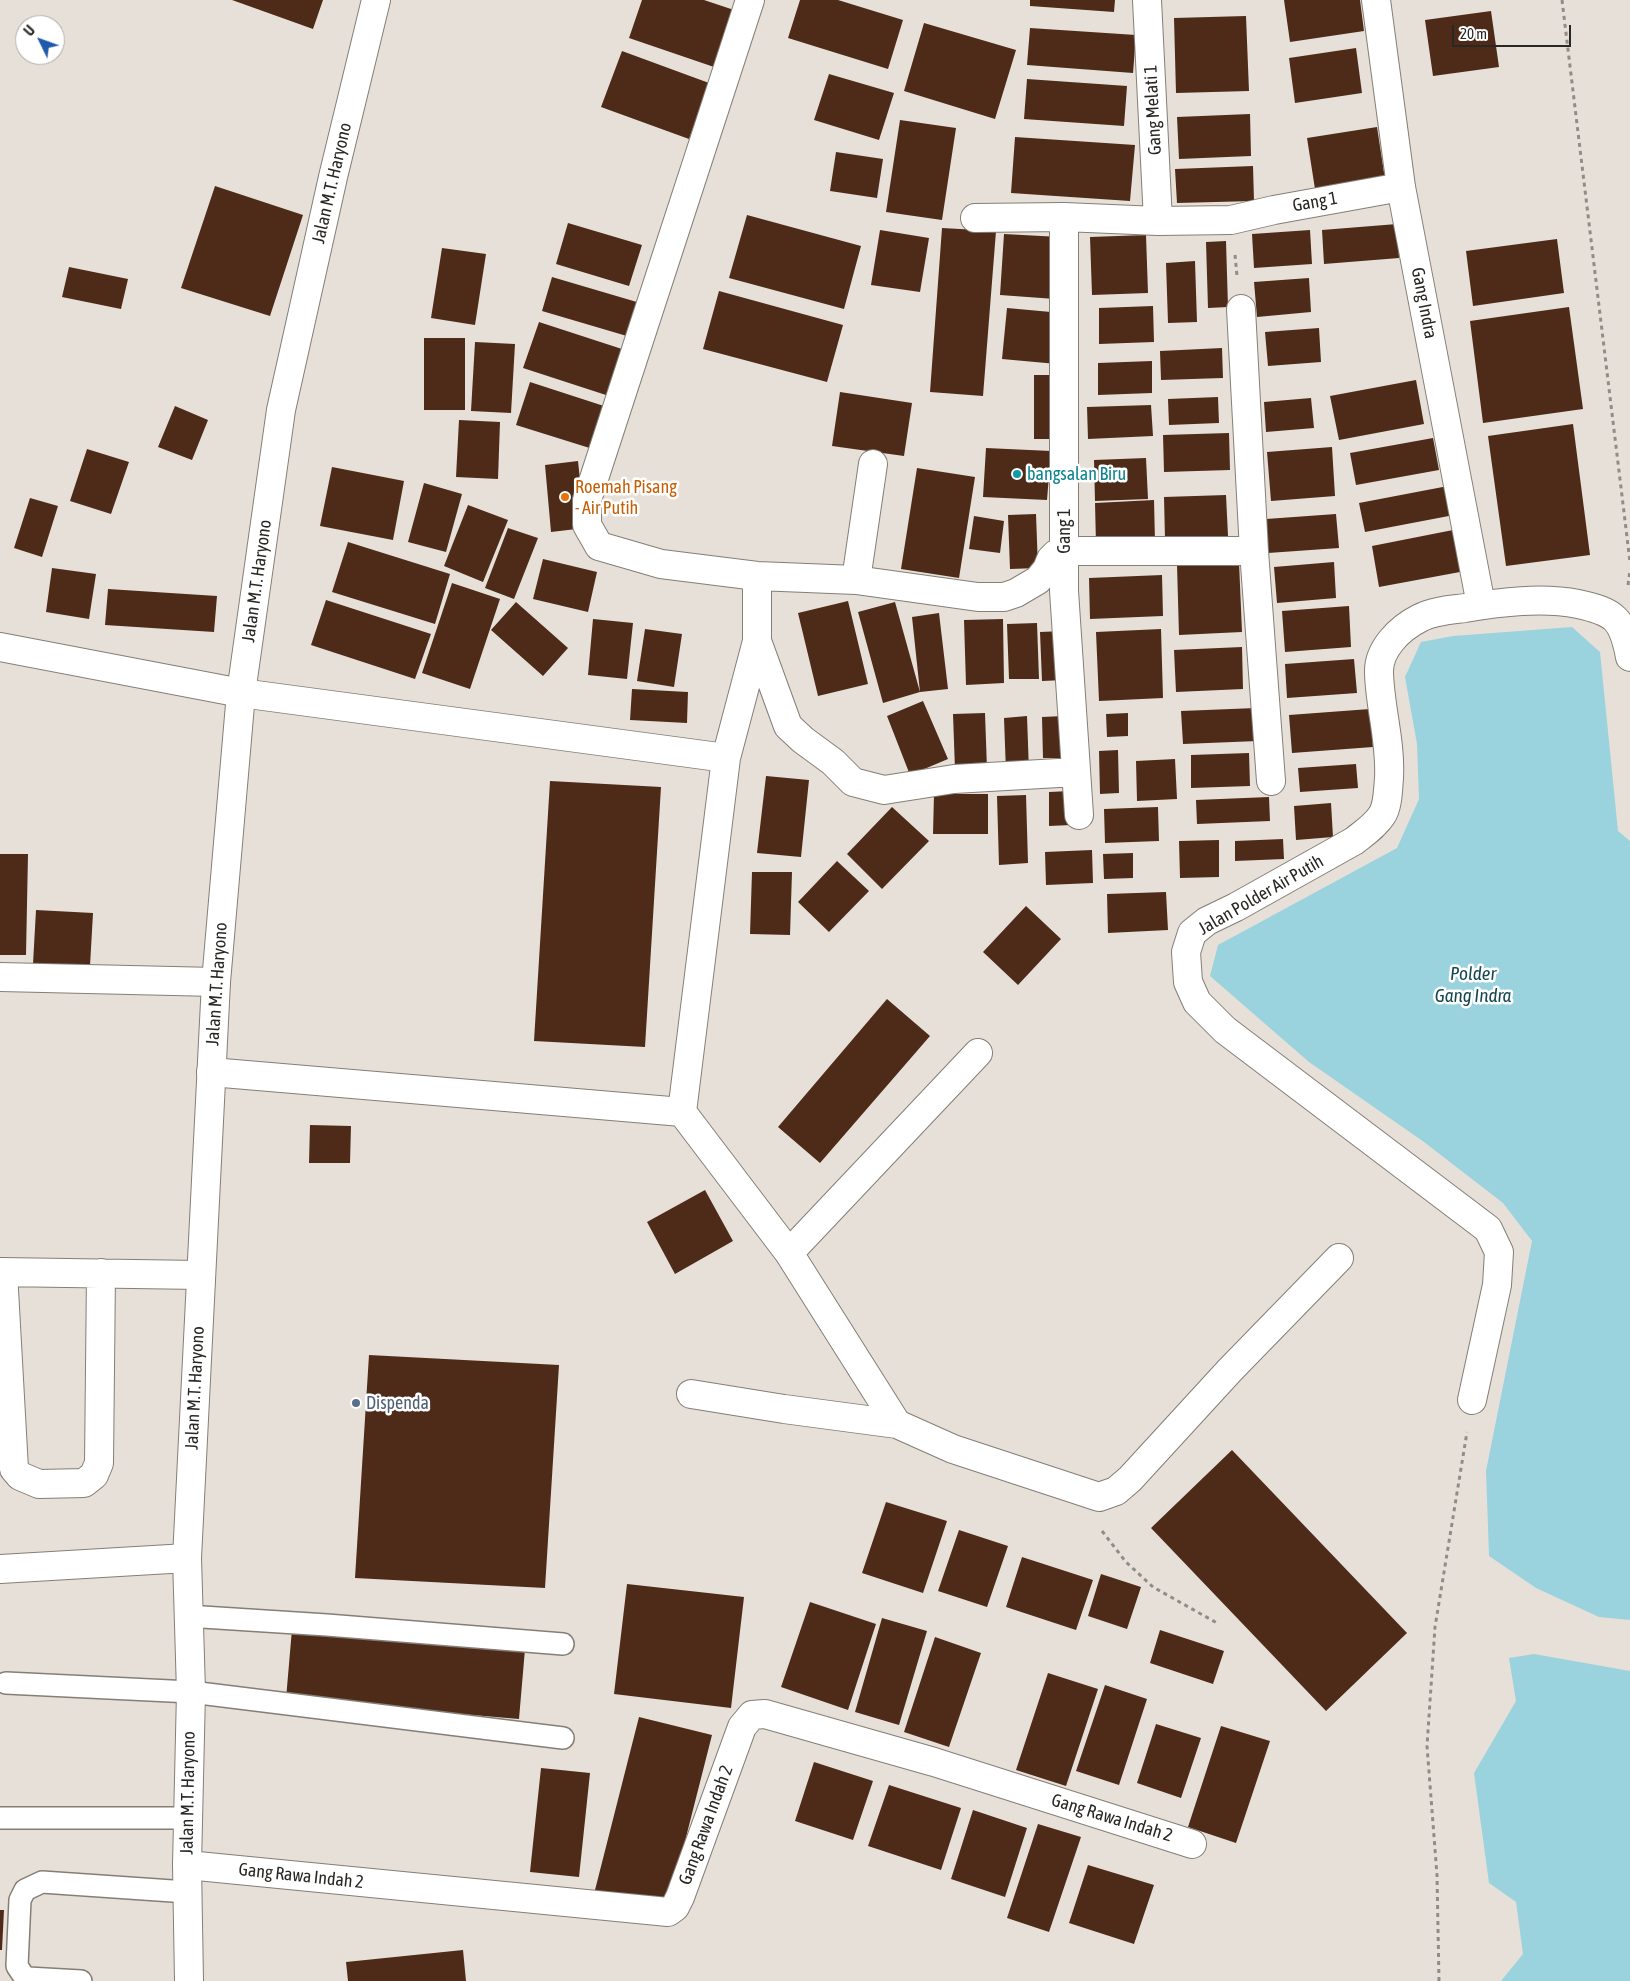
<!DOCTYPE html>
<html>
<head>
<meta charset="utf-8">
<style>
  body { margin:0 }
  #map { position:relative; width:1630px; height:1981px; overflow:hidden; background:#e7e0d8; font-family:"Asap Condensed",sans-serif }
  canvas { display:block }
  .north { position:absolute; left:15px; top:15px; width:50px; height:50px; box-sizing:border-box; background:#fff; border:1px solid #a9a9a7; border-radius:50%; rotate:312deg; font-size:14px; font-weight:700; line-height:20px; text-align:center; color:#292724 }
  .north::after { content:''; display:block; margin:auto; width:18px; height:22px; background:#1f5aab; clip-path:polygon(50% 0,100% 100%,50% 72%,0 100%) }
  .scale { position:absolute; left:1452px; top:25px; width:119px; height:22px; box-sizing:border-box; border:2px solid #292724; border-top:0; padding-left:6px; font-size:15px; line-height:18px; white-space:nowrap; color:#292724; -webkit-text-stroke:4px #fff; paint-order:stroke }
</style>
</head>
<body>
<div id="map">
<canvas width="1630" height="1981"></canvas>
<div class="north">U</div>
<div class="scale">20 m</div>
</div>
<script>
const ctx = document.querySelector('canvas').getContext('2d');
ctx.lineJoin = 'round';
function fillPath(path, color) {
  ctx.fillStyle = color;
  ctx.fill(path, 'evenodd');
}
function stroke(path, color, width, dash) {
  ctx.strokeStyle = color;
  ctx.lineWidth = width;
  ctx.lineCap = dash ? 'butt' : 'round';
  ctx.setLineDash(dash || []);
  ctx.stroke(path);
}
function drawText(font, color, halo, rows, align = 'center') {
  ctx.font = font + ' "Asap Condensed",sans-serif';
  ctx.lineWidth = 5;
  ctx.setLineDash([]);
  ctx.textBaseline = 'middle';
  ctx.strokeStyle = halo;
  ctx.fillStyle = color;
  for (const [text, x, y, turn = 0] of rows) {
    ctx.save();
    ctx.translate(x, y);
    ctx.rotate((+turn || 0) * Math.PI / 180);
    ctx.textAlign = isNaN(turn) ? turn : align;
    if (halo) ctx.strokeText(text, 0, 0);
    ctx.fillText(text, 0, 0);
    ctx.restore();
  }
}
const water = new Path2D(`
  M 1572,627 L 1600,652 L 1618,831 L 1630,841 L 1630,1620 L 1599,1617 L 1536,1588 L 1489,1556 L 1486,1471 L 1532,1241 L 1503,1203 L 1424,1142 L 1309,1062 L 1210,976 L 1218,945 L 1397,848 L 1419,799 L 1417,744 L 1405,677 L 1421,642 L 1453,636 Z
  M 1534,1654 L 1630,1671 L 1630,1981 L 1501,1981 L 1523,1954 L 1516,1902 L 1489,1883 L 1474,1773 L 1516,1701 L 1509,1658 Z`);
const building = new Path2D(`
  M 232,0 L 323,0 L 313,29 Z
  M 642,0 L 704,0 L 734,10 L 714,67 L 629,38 Z
  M 800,0 L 838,0 L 903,20 L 888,69 L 788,38 Z
  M 1030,0 L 1115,0 L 1114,12 L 1030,6 Z
  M 1284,0 L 1360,0 L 1364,31 L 1290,42 Z
  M 1491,11 L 1499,67 L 1433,76 L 1425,20 Z
  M 1246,16 L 1249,91 L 1176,93 L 1174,18 Z
  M 924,23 L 1016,50 L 995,119 L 904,91 Z
  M 1030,28 L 1136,35 L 1133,73 L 1027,65 Z
  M 1356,48 L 1362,93 L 1295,103 L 1289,58 Z
  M 622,51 L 709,83 L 689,139 L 601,107 Z
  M 829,74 L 894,93 L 879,140 L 814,120 Z
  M 1027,79 L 1127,86 L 1124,126 L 1024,119 Z
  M 1250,114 L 1251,156 L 1179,159 L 1177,117 Z
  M 900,120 L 956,128 L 942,220 L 886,212 Z
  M 1377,127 L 1385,179 L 1315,189 L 1307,138 Z
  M 1015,137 L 1135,145 L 1130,201 L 1011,193 Z
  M 836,152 L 883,159 L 877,198 L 830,191 Z
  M 1253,166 L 1254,201 L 1177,203 L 1175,169 Z
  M 215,186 L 303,215 L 270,316 L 181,288 Z
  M 747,215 L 861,246 L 844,309 L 729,278 Z
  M 568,223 L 642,245 L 629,286 L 556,264 Z
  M 1397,224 L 1399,258 L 1324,264 L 1322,230 Z
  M 942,228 L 996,231 L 983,396 L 930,392 Z
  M 880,230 L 929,238 L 920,292 L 871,285 Z
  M 1310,230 L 1312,264 L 1254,268 L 1252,234 Z
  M 1004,234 L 1060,237 L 1055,299 L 1000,295 Z
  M 1146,235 L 1148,293 L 1092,295 L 1090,237 Z
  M 1557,239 L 1564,293 L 1473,306 L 1466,251 Z
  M 1226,241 L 1228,307 L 1208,308 L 1206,242 Z
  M 442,248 L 486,254 L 475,325 L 431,318 Z
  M 1195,261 L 1197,322 L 1168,323 L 1166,263 Z
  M 69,267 L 128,279 L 121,309 L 62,297 Z
  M 552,277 L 647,305 L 637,339 L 542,311 Z
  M 1309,278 L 1311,312 L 1257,317 L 1254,282 Z
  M 719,291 L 843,325 L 827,382 L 703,349 Z
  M 1153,306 L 1154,342 L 1099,344 L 1099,308 Z
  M 1569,307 L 1583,409 L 1483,423 L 1470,321 Z
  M 1007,308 L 1062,313 L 1057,364 L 1002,359 Z
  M 539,322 L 625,350 L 609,396 L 523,368 Z
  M 1319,328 L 1321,362 L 1268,366 L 1265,332 Z
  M 424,338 L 465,338 L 465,410 L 424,410 Z
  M 475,342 L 515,344 L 511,413 L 471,411 Z
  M 1222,348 L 1223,378 L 1161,380 L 1160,351 Z
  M 1152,361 L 1152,393 L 1098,395 L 1098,363 Z
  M 1034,375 L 1058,375 L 1057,439 L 1034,439 Z
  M 1416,380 L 1424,424 L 1339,440 L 1330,396 Z
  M 530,382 L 610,408 L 596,450 L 516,425 Z
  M 840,392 L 912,403 L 904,456 L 832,446 Z
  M 1218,397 L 1219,423 L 1169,425 L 1168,399 Z
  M 1311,398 L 1314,428 L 1266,432 L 1264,402 Z
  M 1151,405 L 1153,436 L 1088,439 L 1087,407 Z
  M 175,406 L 208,420 L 192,460 L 158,447 Z
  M 459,420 L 500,422 L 498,479 L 456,477 Z
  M 1573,424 L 1590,555 L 1506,566 L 1488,436 Z
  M 1229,433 L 1230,470 L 1164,472 L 1163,435 Z
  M 1433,438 L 1439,470 L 1356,485 L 1350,453 Z
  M 1332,447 L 1335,496 L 1271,501 L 1267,452 Z
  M 986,448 L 1051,451 L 1047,500 L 983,497 Z
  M 87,449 L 129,462 L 111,514 L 70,501 Z
  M 1146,458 L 1148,499 L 1095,501 L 1094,460 Z
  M 578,461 L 585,528 L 551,532 L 545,465 Z
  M 332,467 L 404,481 L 393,540 L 320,526 Z
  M 917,468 L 975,477 L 959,578 L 901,569 Z
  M 424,483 L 462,494 L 446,552 L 408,542 Z
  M 1448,486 L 1454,515 L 1365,532 L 1359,503 Z
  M 1226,495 L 1228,536 L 1165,539 L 1164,497 Z
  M 30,498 L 58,506 L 42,557 L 14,548 Z
  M 1154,500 L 1155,542 L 1096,544 L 1095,503 Z
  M 468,505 L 508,520 L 483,582 L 444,566 Z
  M 1036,514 L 1038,568 L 1010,569 L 1008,515 Z
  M 1336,514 L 1339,548 L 1268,553 L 1266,519 Z
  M 974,516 L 1004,521 L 1000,553 L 969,549 Z
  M 508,528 L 538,538 L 514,599 L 485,588 Z
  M 1453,530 L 1460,572 L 1379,587 L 1372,546 Z
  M 348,542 L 450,574 L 435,624 L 332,592 Z
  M 543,559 L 597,572 L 588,612 L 533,599 Z
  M 1239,562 L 1242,632 L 1179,635 L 1177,565 Z
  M 1334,562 L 1336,598 L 1277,603 L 1274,567 Z
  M 52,568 L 96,574 L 89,619 L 46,612 Z
  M 1162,575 L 1163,616 L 1090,619 L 1089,578 Z
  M 452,583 L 500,599 L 470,689 L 422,673 Z
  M 108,589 L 217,596 L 214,632 L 105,625 Z
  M 326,600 L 431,634 L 415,679 L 311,645 Z
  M 848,601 L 868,684 L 818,696 L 798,613 Z
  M 516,602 L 568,648 L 543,676 L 491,630 Z
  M 895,602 L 920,692 L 912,617 L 939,613 L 948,689 L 920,692 L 883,703 L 858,612 Z
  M 1349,606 L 1351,647 L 1285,652 L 1282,611 Z
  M 593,619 L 633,623 L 627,679 L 588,675 Z
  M 1003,619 L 1004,683 L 966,685 L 964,620 Z
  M 1037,623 L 1039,679 L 1009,679 L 1007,624 Z
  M 645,629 L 682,634 L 674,687 L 637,681 Z
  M 1161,629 L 1163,698 L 1099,701 L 1096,632 Z
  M 1063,631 L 1065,680 L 1042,681 L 1040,632 Z
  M 1242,647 L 1243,689 L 1176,692 L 1174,650 Z
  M 1354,659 L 1357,693 L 1287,698 L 1285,664 Z
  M 632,689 L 688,692 L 687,723 L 630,720 Z
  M 923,701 L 948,759 L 910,775 L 887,716 Z
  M 1256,708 L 1258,741 L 1183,744 L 1181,711 Z
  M 1370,709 L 1373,747 L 1292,753 L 1289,715 Z
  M 985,713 L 987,769 L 955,770 L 953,714 Z
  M 1128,713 L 1128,736 L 1107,737 L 1106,714 Z
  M 1027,716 L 1029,771 L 1006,772 L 1004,718 Z
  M 1064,716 L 1066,758 L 1043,758 L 1042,717 Z
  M 1118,750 L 1119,793 L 1100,794 L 1099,751 Z
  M 1249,753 L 1250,786 L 1191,788 L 1191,755 Z
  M 1175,759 L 1177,799 L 1137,801 L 1136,761 Z
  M 1356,764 L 1358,788 L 1300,792 L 1298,768 Z
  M 766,776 L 809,780 L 801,857 L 757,853 Z
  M 550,781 L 661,787 L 645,1047 L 534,1041 Z
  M 1070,791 L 1071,825 L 1049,826 L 1049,792 Z
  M 934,794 L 988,794 L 988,834 L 933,834 Z
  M 1026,795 L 1028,863 L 999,865 L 997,796 Z
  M 1269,797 L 1270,821 L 1197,824 L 1196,800 Z
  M 1331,803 L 1333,837 L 1296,840 L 1294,806 Z
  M 892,807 L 929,841 L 882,889 L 847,854 Z
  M 1158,807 L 1159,841 L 1105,843 L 1104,809 Z
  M 1283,839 L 1284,859 L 1235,861 L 1235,841 Z
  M 1219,840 L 1219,877 L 1180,878 L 1179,841 Z
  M 1092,850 L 1093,883 L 1046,885 L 1045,852 Z
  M 1133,853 L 1133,878 L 1104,879 L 1103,854 Z
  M 0,854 L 28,854 L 26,955 L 0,955 Z
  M 837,861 L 869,891 L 829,932 L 798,902 Z
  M 752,872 L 792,872 L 790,935 L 750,934 Z
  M 1166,892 L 1168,930 L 1108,933 L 1107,894 Z
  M 1026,906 L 1061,939 L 1018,985 L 983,952 Z
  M 36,910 L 93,913 L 90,966 L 33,964 Z
  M 887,999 L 930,1036 L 820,1163 L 778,1127 Z
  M 310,1125 L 351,1126 L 350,1163 L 309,1163 Z
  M 705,1190 L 733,1241 L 675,1274 L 647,1222 Z
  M 369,1355 L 559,1365 L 545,1588 L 355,1578 Z
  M 1232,1450 L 1407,1633 L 1326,1711 L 1151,1528 Z
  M 886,1502 L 947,1521 L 923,1593 L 862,1573 Z
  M 959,1530 L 1008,1546 L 987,1607 L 938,1591 Z
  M 1022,1557 L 1093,1580 L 1076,1630 L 1006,1607 Z
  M 1101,1574 L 1141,1587 L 1127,1629 L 1088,1616 Z
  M 627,1584 L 744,1597 L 731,1708 L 614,1694 Z
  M 810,1602 L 876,1624 L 848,1710 L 781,1687 Z
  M 882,1618 L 927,1631 L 899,1725 L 855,1712 Z
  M 292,1629 L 525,1649 L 519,1719 L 286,1699 Z
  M 1160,1630 L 1224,1651 L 1213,1684 L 1150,1663 Z
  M 935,1637 L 981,1653 L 949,1747 L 904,1732 Z
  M 1048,1673 L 1098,1689 L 1066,1786 L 1016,1770 Z
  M 1105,1685 L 1147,1699 L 1119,1785 L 1076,1771 Z
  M 639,1717 L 712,1735 L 668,1908 L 595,1890 Z
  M 1156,1724 L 1201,1738 L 1181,1798 L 1137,1783 Z
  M 1221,1726 L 1270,1741 L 1236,1843 L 1188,1827 Z
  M 814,1762 L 873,1781 L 853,1840 L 795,1821 Z
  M 541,1768 L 590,1773 L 579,1877 L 530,1872 Z
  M 889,1785 L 961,1808 L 941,1870 L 868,1846 Z
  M 973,1810 L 1027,1828 L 1005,1897 L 951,1879 Z
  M 1038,1824 L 1081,1837 L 1049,1932 L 1007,1918 Z
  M 1088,1865 L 1154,1885 L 1134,1944 L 1069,1923 Z
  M 0,1910 L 4,1910 L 2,1950 L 0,1950 Z
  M 463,1950 L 466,1981 L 348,1981 L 346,1962 Z`);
const path = new Path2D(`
  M 1562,0 L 1630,562
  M 1235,255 L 1237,276
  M 1628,585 L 1630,570
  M 1102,1531 L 1126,1562 L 1153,1587 L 1217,1623
  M 1439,1981 L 1437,1875 L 1427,1746 L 1435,1627 L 1467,1432`);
const service = new Path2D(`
  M 187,1616 L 327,1625 L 563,1644
  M 6,1683 L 191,1692 L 563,1738
  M 0,1818 L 188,1818
  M 81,1981 L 28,1978 L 23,1975 L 17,1966 L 20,1900 L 25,1890 L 42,1882 L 187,1892`);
const minor = new Path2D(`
  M 750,0 L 587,500 L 587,525 L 599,546 L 661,564 L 757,576 L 856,580 L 978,597 L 1004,597 L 1016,593 L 1038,580 L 1047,569 L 1051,559 L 1056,554 L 1064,551 L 1254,551
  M 1147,0 L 1158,221
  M 1376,0 L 1401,187 L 1481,605
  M 1064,217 L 1064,591 L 1079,815
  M 975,218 L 1064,217 L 1158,221 L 1231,220 L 1274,210 L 1401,187
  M 1241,309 L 1254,551 L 1271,781
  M 856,580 L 873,464
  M 757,641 L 788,726 L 803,740 L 833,762 L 853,782 L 884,790 L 954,779 L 1076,772
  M 0,647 L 241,693 L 726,758 L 682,1112
  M 726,758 L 757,641 L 757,576
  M 0,977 L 216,982
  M 211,1072 L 682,1112 L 789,1253 L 897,1424 L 953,1449 L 1099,1497 L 1116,1491 L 1130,1479 L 1230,1370 L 1339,1258
  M 789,1253 L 978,1053
  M 0,1272 L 200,1275
  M 3,1272 L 14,1469 L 20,1476 L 39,1484 L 84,1483 L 94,1475 L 99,1463 L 101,1273
  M 691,1394 L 784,1409 L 897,1424
  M 1472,1400 L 1497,1285 L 1499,1252 L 1488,1229 L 1225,1030 L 1197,1002 L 1188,982 L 1186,952 L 1192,933 L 1207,921 L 1236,907 L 1354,841 C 1364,833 1375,826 1382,815 C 1388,806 1388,789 1389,778 C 1391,742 1380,708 1379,673 C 1378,649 1400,628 1420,618 C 1433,611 1450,610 1465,608 C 1501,602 1542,597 1578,604 C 1615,612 1623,619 1630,657
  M 0,1569 L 187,1558
  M 187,1865 L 668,1912 L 675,1907 L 680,1897 L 742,1727 L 752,1715 L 765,1714 L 934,1762 L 1192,1844`);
const secondary = new Path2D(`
  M 189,1981 L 187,1865 L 191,1692 L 187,1558 L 216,982 L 241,693 L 281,410 L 333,177 L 376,0`);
const markers = [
  [1017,474,5,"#0f9aa8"],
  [565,497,5,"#e8710a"],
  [356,1403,5,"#5c6f8a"]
];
const streetNames = [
  ["Gang Melati 1",1153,110,-93],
  ["Jalan M.T. Haryono",332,183,-77],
  ["Gang 1",1315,202,-10],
  ["Gang Indra",1424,303,79],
  ["Gang 1",1064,531,-90],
  ["Jalan M.T. Haryono",257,581,-82],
  ["Jalan Polder Air Putih",1261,895,-30],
  ["Jalan M.T. Haryono",217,984,-86],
  ["Jalan M.T. Haryono",195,1388,-87],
  ["Jalan M.T. Haryono",188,1793,-89],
  ["Gang Rawa Indah 2",1112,1818,17],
  ["Gang Rawa Indah 2",706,1825,-70],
  ["Gang Rawa Indah 2",301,1876,6]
];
const cultureNames = [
  ["bangsalan Biru",1027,474]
];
const foodNames = [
  ["Roemah Pisang",575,487],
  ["- Air Putih",575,508]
];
const serviceNames = [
  ["Dispenda",366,1403]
];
const waterNames = [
  ["Polder",1473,974],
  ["Gang Indra",1473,996]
];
fillPath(water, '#9ad3dd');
fillPath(building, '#4e2b18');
stroke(service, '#847e76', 24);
stroke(minor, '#847e76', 30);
stroke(secondary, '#847e76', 30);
stroke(path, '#918c87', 3, [4, 4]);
stroke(service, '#fff', 21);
stroke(minor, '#fff', 28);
stroke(secondary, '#fff', 28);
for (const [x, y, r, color] of markers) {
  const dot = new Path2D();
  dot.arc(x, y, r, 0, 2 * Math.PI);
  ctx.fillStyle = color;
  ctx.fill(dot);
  stroke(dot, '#fff', 2);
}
drawText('18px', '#292724', '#fff', streetNames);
drawText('18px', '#0d838f', '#fff', cultureNames, 'left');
drawText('18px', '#c56008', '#fff', foodNames, 'left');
drawText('18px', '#4e5e75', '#fff', serviceNames, 'left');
drawText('italic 19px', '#14474f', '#fff', waterNames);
</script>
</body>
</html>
